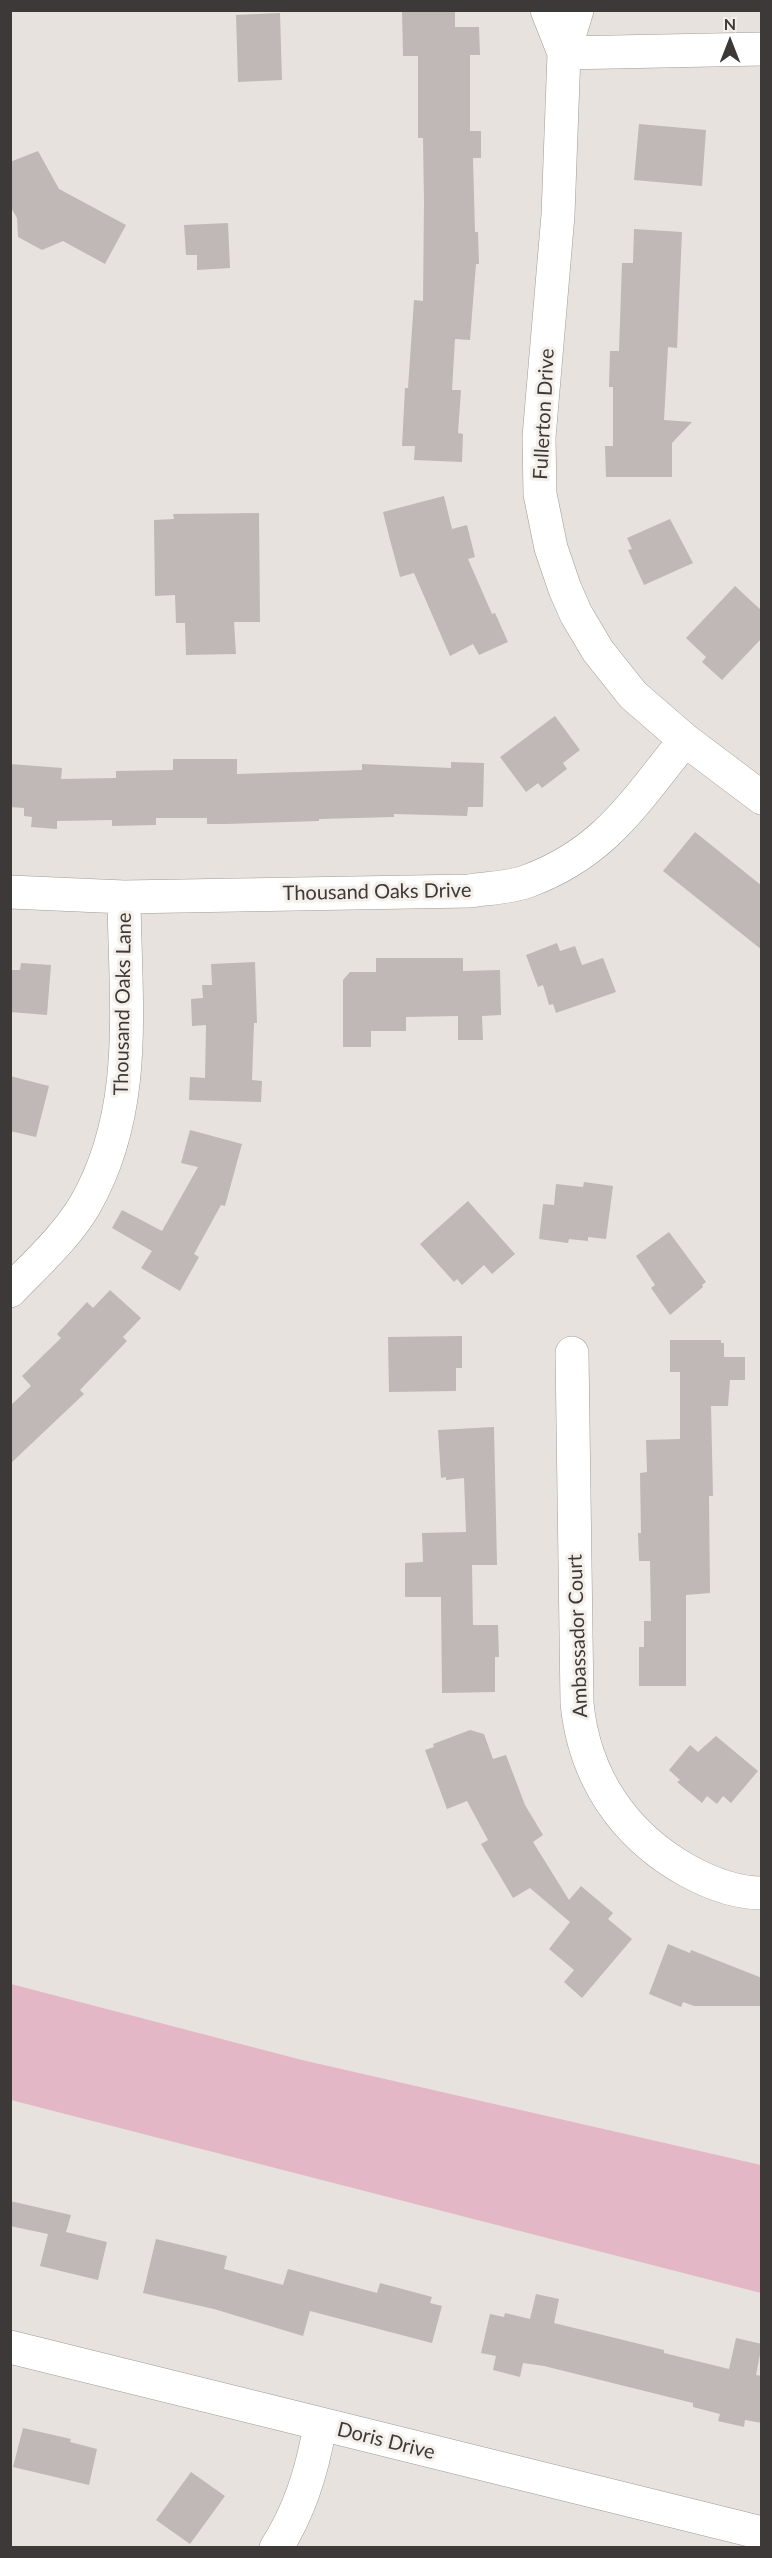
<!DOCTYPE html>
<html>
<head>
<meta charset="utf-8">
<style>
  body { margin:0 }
  #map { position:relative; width:772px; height:2558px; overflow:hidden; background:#e7e2dd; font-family:Lato,sans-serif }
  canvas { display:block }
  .frame { position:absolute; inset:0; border:12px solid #3c3938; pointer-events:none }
  .north { position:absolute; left:700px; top:12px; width:60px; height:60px; -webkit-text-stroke:4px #f5efea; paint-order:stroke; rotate:0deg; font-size:16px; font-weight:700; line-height:24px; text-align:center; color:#3c3938 }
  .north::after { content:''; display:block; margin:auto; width:21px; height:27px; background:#3c3938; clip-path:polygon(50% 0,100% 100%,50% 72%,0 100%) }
</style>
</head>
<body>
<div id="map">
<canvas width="772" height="2558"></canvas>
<div class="frame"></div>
<div class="north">N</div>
</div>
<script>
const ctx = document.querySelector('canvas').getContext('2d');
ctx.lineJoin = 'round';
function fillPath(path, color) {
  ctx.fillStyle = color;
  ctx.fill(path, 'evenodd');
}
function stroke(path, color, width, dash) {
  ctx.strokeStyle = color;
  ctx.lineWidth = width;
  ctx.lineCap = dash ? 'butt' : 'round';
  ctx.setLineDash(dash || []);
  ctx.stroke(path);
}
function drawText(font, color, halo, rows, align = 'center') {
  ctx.font = font + ' Lato,sans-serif';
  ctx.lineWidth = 6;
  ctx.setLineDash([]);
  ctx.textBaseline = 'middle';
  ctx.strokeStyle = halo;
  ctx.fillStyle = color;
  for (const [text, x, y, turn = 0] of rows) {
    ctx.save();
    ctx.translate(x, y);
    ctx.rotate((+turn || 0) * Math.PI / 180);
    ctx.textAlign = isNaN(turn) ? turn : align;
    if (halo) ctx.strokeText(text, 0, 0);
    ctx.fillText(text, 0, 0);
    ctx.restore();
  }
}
const green = new Path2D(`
  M 11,1984 L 302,2060 L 761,2165 L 761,2293 L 11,2100 Z`);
const building = new Path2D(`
  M 402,10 L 455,10 L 455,27 L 479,27 L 480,55 L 470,55 L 470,131 L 481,131 L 481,158 L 473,158 L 475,232 L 478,232 L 479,264 L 476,264 L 470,340 L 455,339 L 452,390 L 461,390 L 458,433 L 463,434 L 462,462 L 414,460 L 415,446 L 402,446 L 405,388 L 408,388 L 414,300 L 423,301 L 424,202 L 423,138 L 418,138 L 418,56 L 403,56 Z
  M 280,13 L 282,80 L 238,82 L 236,15 Z
  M 639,124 L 706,130 L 702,186 L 634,180 Z
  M 38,151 L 59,189 L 126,225 L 105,264 L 63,241 L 42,250 L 18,237 L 17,218 L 10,206 L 10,162 Z
  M 228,223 L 230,268 L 197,270 L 197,255 L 186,255 L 184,225 Z
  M 634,229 L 682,232 L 677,348 L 668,347 L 664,420 L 692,422 L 672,443 L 672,477 L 606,477 L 605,446 L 613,446 L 613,387 L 609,387 L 610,351 L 619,351 L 622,263 L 633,263 Z
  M 444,496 L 452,529 L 467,525 L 475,557 L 468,559 L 492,614 L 495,613 L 508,642 L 479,655 L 473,644 L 450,656 L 414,573 L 400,577 L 390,540 L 383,512 Z
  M 259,513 L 260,622 L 234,622 L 236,654 L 186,655 L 185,623 L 176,623 L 175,595 L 155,596 L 154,520 L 174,519 L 173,514 Z
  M 670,519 L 693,563 L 644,585 L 628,550 L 632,549 L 627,538 Z
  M 735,586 L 762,611 L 762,638 L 722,680 L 702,662 L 706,657 L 686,638 Z
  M 555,716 L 580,750 L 563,763 L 567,769 L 542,788 L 538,783 L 526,792 L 500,757 Z
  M 173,759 L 237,759 L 237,774 L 362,770 L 362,764 L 451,768 L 451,762 L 484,763 L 483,807 L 468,807 L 467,816 L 394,814 L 394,817 L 319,819 L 319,821 L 226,824 L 207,824 L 207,818 L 156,818 L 156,825 L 112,826 L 112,820 L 57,821 L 57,829 L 31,827 L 32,817 L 24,816 L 24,808 L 10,807 L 10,764 L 62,768 L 61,779 L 116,778 L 116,771 L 173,770 Z
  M 695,832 L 762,886 L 762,950 L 663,871 Z
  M 557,943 L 560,951 L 575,946 L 582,965 L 603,958 L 616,992 L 556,1013 L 553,1004 L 549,1005 L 543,985 L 538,987 L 526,955 Z
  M 376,958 L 463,958 L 463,971 L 500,970 L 501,1015 L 482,1016 L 483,1040 L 458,1040 L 458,1016 L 406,1017 L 406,1031 L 371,1031 L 371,1047 L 343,1047 L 343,980 L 350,972 L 376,972 Z
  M 255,962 L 257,1023 L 254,1023 L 252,1080 L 262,1081 L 261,1102 L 189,1100 L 190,1077 L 205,1078 L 206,1025 L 192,1026 L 191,999 L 203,998 L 202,985 L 212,985 L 211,964 Z
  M 21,963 L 51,965 L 47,1015 L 10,1012 L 10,970 L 20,970 Z
  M 10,1076 L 49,1086 L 36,1137 L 10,1131 Z
  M 190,1130 L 242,1144 L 225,1206 L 221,1205 L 194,1254 L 199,1257 L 180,1291 L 141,1268 L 152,1251 L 112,1228 L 122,1210 L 162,1231 L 198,1167 L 181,1163 Z
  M 584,1182 L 613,1186 L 606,1239 L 588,1237 L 588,1241 L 569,1239 L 568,1243 L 539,1239 L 543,1204 L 554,1205 L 556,1184 L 583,1187 Z
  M 468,1201 L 515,1254 L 492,1274 L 484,1265 L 462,1285 L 457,1279 L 454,1282 L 420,1244 Z
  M 669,1232 L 706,1282 L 702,1285 L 703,1287 L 670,1315 L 651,1288 L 655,1285 L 636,1256 Z
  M 110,1290 L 141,1318 L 123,1337 L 127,1341 L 80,1390 L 84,1394 L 10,1464 L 10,1406 L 31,1386 L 22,1376 L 61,1338 L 57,1334 L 87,1302 L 93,1308 Z
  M 462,1336 L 462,1368 L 456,1368 L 456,1391 L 389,1392 L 388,1337 Z
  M 670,1340 L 721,1340 L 721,1343 L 724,1343 L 724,1357 L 745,1357 L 745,1380 L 730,1380 L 728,1406 L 711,1406 L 713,1496 L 709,1496 L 710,1593 L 686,1595 L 686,1686 L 639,1686 L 639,1647 L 644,1647 L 644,1621 L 651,1621 L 650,1561 L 639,1561 L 638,1533 L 641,1533 L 640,1473 L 647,1472 L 646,1440 L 680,1439 L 680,1372 L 670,1372 Z
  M 494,1427 L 497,1565 L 472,1565 L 473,1625 L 498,1625 L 499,1657 L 495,1657 L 495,1692 L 442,1693 L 441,1597 L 405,1597 L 405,1563 L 423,1562 L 422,1533 L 466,1532 L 464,1478 L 446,1480 L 446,1477 L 441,1478 L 438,1430 Z
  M 470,1730 L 484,1734 L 493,1759 L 506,1755 L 525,1805 L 543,1835 L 533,1842 L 569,1900 L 581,1886 L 613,1913 L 608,1919 L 632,1939 L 582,1998 L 564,1982 L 574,1970 L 549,1949 L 570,1922 L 530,1888 L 513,1898 L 481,1844 L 488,1840 L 467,1801 L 447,1809 L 425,1750 L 434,1747 L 433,1744 Z
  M 716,1736 L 758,1771 L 731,1803 L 723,1796 L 717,1804 L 707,1796 L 702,1803 L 677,1782 L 680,1780 L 669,1770 L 690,1745 L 698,1752 Z
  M 668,1944 L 690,1953 L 691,1950 L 762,1978 L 762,2006 L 694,2006 L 683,2002 L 681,2007 L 649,1994 Z
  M 10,2201 L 71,2215 L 66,2232 L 107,2242 L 98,2280 L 40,2266 L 48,2234 L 10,2226 Z
  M 156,2239 L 227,2256 L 224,2269 L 283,2285 L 288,2269 L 377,2293 L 380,2283 L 432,2297 L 430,2303 L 442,2306 L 432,2343 L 310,2311 L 303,2336 L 214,2309 L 143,2293 Z
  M 536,2294 L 559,2299 L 554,2323 L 664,2350 L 664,2353 L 729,2369 L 736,2338 L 762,2344 L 756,2375 L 762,2376 L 762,2423 L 745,2420 L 744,2427 L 718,2421 L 720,2414 L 693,2407 L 693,2403 L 544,2366 L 523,2363 L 520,2377 L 493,2370 L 496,2356 L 481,2353 L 490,2314 L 504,2317 L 505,2313 L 530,2319 Z
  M 23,2428 L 71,2439 L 70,2442 L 97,2449 L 89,2485 L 13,2467 Z
  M 191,2472 L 225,2496 L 190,2544 L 156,2520 Z`);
const minor = new Path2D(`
  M 547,10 L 564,53
  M 577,10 L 564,53 L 558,215 L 539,437 L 540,494 L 551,548 L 565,589 L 576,614 L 598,651 L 633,695 L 685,740 L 762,798
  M 564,53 L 762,49
  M 10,892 L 124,897 L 469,891 C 487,888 510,888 528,881 C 606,852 634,802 685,740
  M 10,1291 C 36,1264 66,1237 85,1205 C 140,1109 125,1004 124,897
  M 572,1353 L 577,1703 C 584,1776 623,1835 688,1871 C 710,1883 736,1893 762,1893
  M 10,2347 L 762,2533
  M 276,2548 C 300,2511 313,2468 320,2425`);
const streetNames = [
  ["Fullerton Drive",544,414,-87],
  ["Thousand Oaks Drive",377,892,-1],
  ["Thousand Oaks Lane",123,1004,-89],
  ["Ambassador Court",578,1636,-92],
  ["Doris Drive",386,2441,14]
];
fillPath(green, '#e4b7c6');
fillPath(building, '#bfb8b6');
stroke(minor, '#a19b97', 34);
stroke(minor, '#fff', 33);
drawText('20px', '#3c3938', '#f5efea', streetNames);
</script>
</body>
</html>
